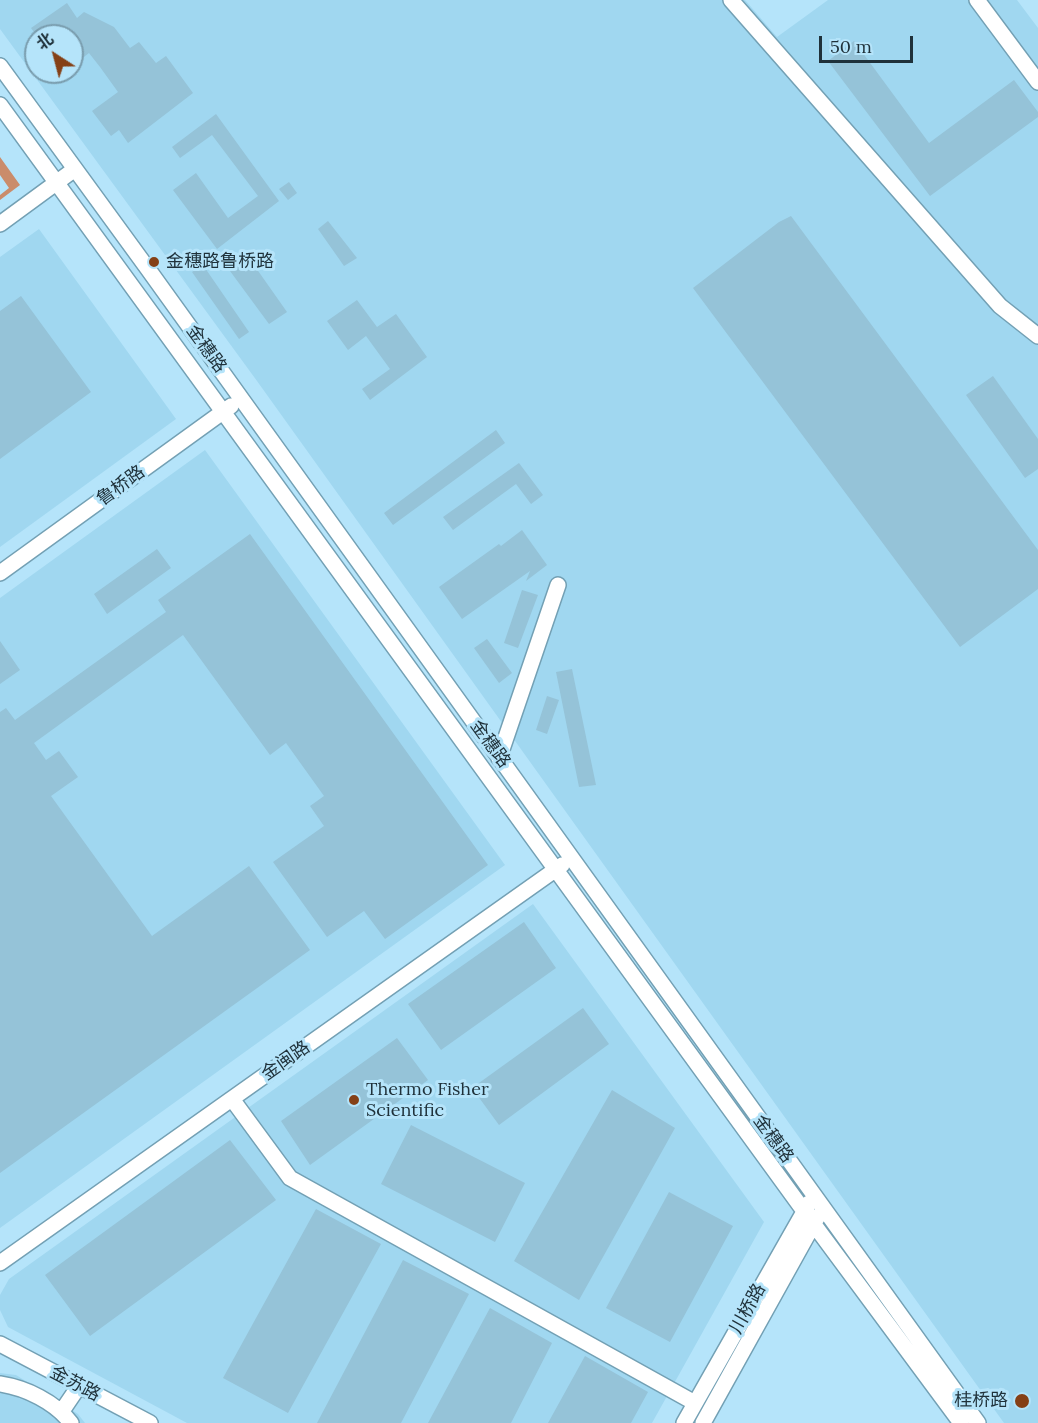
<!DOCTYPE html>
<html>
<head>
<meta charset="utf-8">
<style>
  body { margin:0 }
  #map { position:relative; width:1038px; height:1423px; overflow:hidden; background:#b5e4fa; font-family:Lora,"Noto Sans SC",serif }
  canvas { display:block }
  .north { position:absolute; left:24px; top:24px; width:60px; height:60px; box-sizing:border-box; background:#b5e4fa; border:2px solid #799cad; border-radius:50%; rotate:324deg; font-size:16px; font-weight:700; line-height:24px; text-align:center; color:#1f313a }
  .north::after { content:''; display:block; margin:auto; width:21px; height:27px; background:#854016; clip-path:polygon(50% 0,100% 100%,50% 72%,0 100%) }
  .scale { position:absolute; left:819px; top:36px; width:94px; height:27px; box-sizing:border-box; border:3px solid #1f313a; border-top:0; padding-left:8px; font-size:18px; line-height:21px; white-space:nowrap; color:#1f313a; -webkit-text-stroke:4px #b5e4fa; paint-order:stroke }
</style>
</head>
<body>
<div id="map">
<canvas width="1038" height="1423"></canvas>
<div class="north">北</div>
<div class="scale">50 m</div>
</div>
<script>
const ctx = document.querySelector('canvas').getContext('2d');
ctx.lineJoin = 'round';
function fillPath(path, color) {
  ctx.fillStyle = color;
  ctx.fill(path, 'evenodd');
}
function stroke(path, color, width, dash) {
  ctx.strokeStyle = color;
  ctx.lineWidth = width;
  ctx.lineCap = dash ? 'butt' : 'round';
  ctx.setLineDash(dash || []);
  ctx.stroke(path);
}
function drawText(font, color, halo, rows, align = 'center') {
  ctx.font = font + ' Lora,"Noto Sans SC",serif';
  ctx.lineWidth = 6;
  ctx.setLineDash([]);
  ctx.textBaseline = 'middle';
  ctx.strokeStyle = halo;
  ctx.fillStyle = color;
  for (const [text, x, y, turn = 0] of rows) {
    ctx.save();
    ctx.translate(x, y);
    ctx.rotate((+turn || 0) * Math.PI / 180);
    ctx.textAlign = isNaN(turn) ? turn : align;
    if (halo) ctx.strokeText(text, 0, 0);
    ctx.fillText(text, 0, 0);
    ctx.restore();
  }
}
const built = new Path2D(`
  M 0,0 L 745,0 L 777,37 L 828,0 L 1017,0 L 1038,28 L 1038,1423 L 1004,1423 L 257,381 L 0,29 ZM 36,36 L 72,36 L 72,72 L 36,72 Z
  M 39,229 L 176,419 L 0,547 L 0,257 Z
  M 205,450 L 505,865 L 0,1228 L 0,598 Z
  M 533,904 L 764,1222 L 652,1423 L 187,1423 L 8,1327 L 0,1310 L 0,1295 L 9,1279 Z
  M 0,1373 L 16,1375 L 78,1414 L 85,1423 L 0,1423 Z`);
const forest = new Path2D(`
  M 0,157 L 20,185 L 0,200 L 0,195 L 9,188 L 0,175 Z`);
const building = new Path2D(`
  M 67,3 L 77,18 L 84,12 L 114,27 L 130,48 L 139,42 L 156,63 L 166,56 L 193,93 L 128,143 L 119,130 L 111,136 L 92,111 L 118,92 L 100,67 L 89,53 L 72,66 L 72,36 L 37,36 L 31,28 Z
  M 854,41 L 929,143 L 1014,80 L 1038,112 L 1038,117 L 930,196 L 828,61 Z
  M 216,114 L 279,201 L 217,249 L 173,190 L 196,173 L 228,218 L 258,196 L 212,135 L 180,158 L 172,147 Z
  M 289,182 L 297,193 L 288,200 L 279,189 Z
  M 791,216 L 1038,550 L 1038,589 L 960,647 L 693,288 L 779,222 Z
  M 328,221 L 357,258 L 344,266 L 318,229 Z
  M 249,258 L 287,312 L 269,324 L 230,271 Z
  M 203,265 L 249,332 L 239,339 L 192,272 Z
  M 21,296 L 91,392 L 0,459 L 0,311 Z
  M 357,300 L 377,327 L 396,314 L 427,357 L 370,400 L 362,389 L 390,369 L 366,336 L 348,350 L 327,321 Z
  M 993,376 L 1038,439 L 1038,469 L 1025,478 L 966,395 Z
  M 496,430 L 505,443 L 393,525 L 384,513 Z
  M 519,463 L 543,495 L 531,504 L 516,484 L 453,530 L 443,517 Z
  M 522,530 L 547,565 L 526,581 L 530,571 L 462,619 L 439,587 L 499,544 L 501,546 Z
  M 250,534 L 488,865 L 385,939 L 364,911 L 327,937 L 273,862 L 324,826 L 310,806 L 324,796 L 286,743 L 270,755 L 183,635 L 34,743 L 46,760 L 59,751 L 78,777 L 51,796 L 152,936 L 249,866 L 310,950 L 0,1173 L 0,712 L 6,708 L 15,720 L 166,612 L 158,600 Z
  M 157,549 L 171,568 L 107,614 L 94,594 Z
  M 522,590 L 538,595 L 518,648 L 504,643 Z
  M 487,639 L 512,673 L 499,683 L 474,648 Z
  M 0,641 L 20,670 L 0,684 Z
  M 572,669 L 596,785 L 579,787 L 556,672 Z
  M 547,696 L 559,700 L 547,734 L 536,730 Z
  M 524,922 L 556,968 L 441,1050 L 408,1004 Z
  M 583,1008 L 609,1044 L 499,1125 L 472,1088 Z
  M 397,1038 L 428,1080 L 310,1165 L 281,1121 Z
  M 612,1090 L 675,1128 L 579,1300 L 514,1261 Z
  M 411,1125 L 525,1183 L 495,1242 L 381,1184 Z
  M 230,1140 L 276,1200 L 90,1336 L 45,1275 Z
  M 669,1192 L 733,1226 L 670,1342 L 606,1308 Z
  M 316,1209 L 381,1244 L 288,1413 L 223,1378 Z
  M 403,1260 L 469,1294 L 401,1423 L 317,1423 Z
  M 490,1308 L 552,1343 L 511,1423 L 428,1423 Z
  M 585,1356 L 648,1392 L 631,1423 L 548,1423 Z`);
const minor = new Path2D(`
  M 731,0 L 1000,306 L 1038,336
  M 977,0 L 1038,82
  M 0,66 L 148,269 L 978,1423
  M 0,105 L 804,1211 L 961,1423
  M 0,224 L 75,169
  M 0,573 L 231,406
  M 499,758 L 558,585
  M 232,1099 L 290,1178 L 695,1403
  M 0,1263 L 562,865
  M 0,1344 L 150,1423
  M 0,1384 C 26,1388 55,1402 71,1423
  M 62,1411 L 79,1386
  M 684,1423 L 809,1203
  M 703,1423 L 818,1216`);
const markers = [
  [154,262,6,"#854016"],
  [354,1100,6,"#854016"],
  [1022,1401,8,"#854016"]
];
const poiNames = [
  ["金穗路鲁桥路",166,262],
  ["Thermo Fisher",366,1090],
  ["Scientific",366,1111],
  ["桂桥路",1008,1401,"right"]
];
const streetNames = [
  ["金穗路",206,349,54],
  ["鲁桥路",121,486,-36],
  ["金穗路",490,744,54],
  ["金闽路",286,1061,-35],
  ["金穗路",773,1139,54],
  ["川桥路",748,1309,-61],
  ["金苏路",75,1384,28]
];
fillPath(built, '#a0d7f0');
fillPath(forest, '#ca8c6b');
fillPath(building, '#95c3d8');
stroke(minor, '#73a0b4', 18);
stroke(minor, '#fff', 15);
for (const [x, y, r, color] of markers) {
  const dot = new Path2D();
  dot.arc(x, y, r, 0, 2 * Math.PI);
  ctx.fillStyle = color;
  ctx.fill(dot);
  stroke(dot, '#b5e4fa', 2);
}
drawText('18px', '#1f313a', '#b5e4fa', poiNames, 'left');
drawText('18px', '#1f313a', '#b5e4fa', streetNames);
</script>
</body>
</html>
